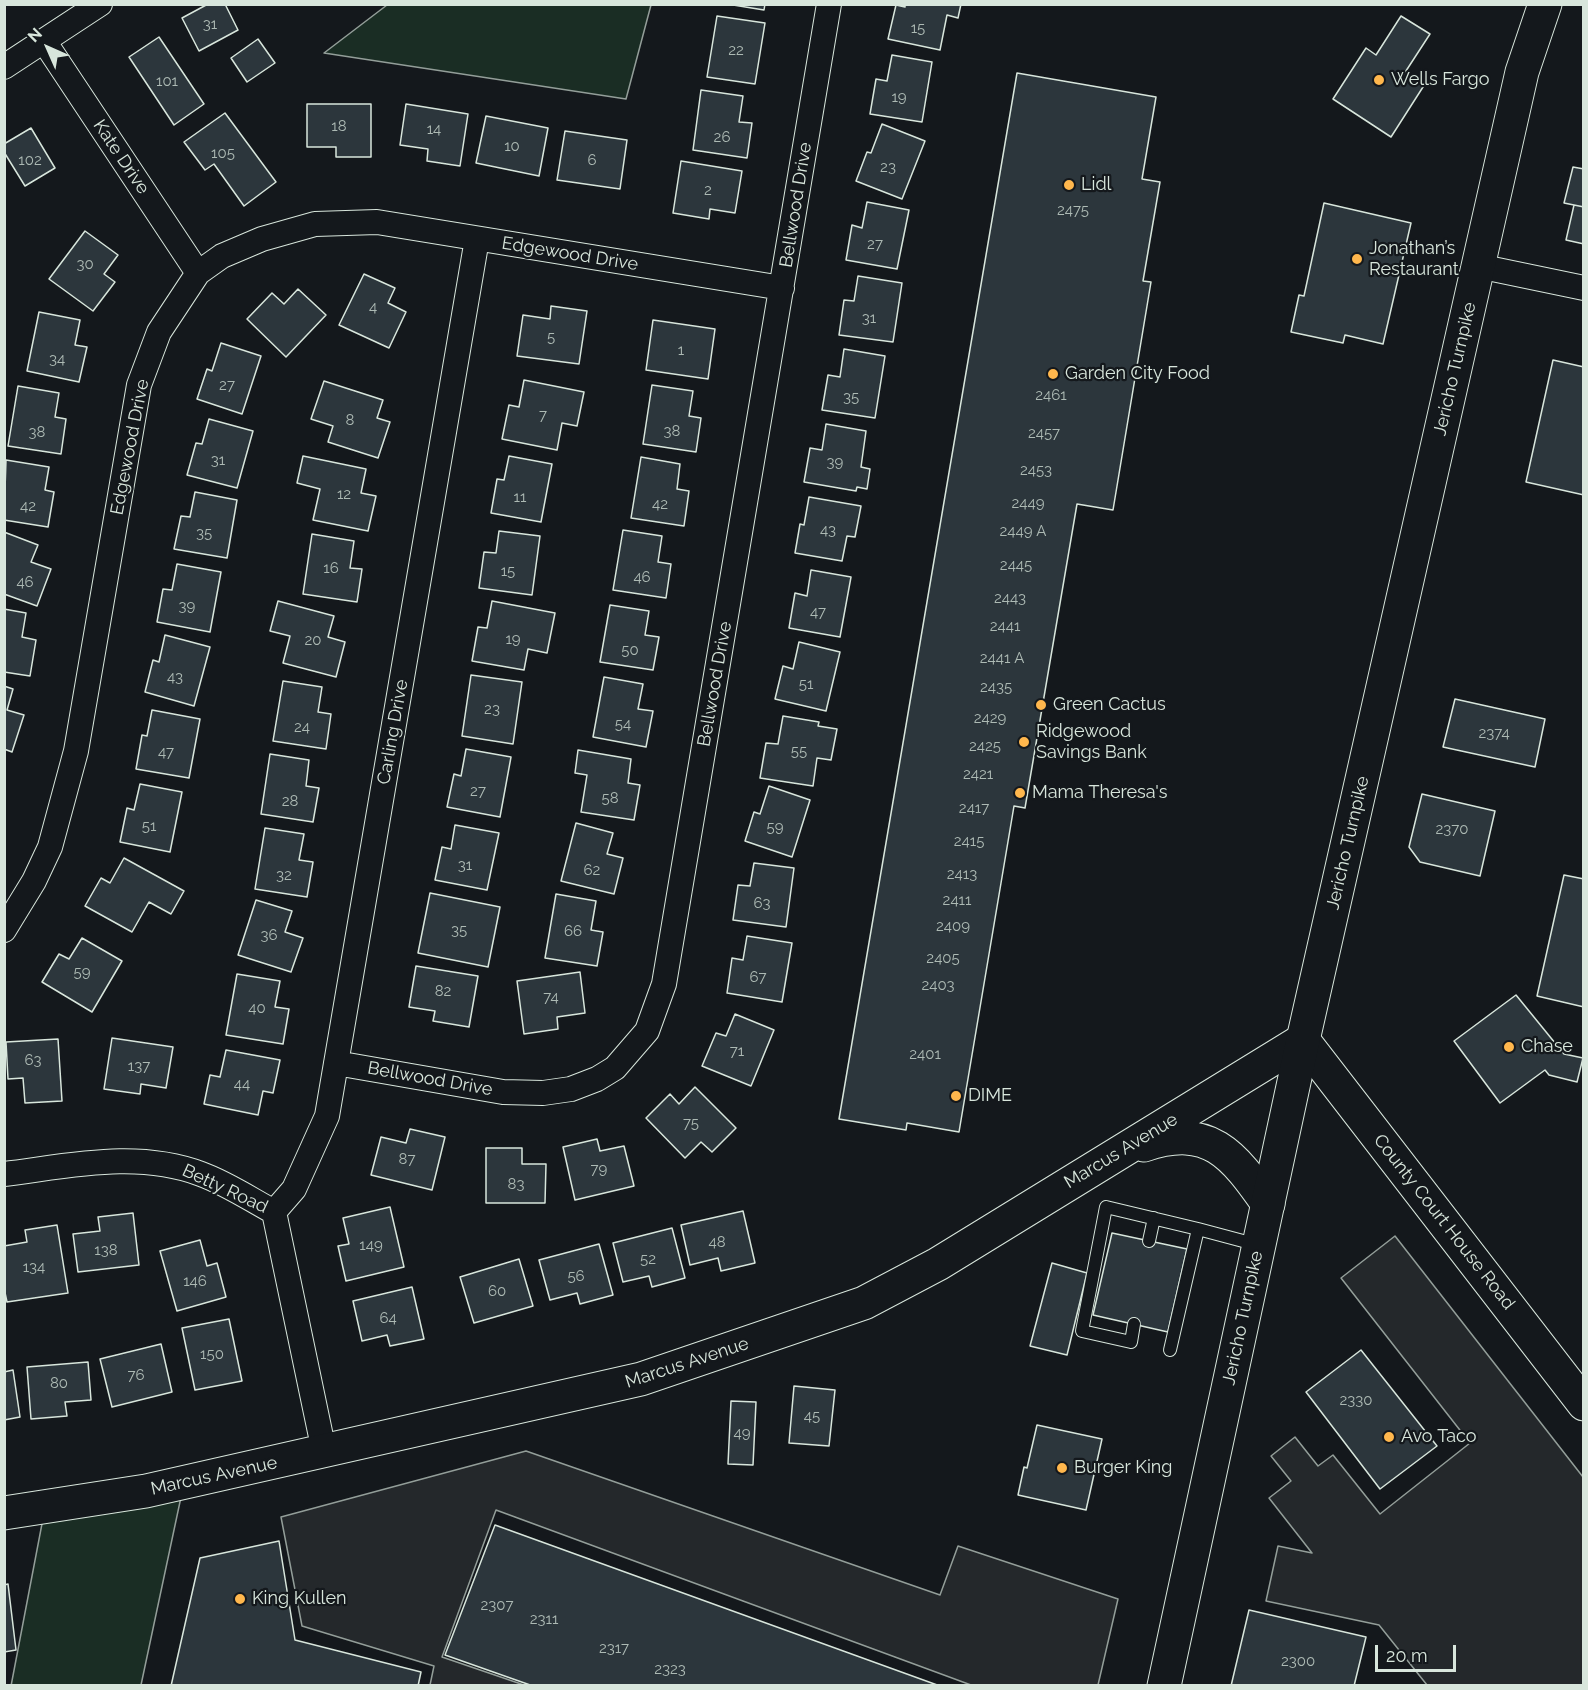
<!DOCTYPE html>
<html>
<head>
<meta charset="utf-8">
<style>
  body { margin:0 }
  #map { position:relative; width:1588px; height:1690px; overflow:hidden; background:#14181c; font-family:Raleway,sans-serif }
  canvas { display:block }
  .frame { position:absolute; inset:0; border:6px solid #d8e6dc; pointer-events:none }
  .north { position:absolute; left:18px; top:18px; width:60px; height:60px; -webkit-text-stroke:4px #14181c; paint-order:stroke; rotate:315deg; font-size:16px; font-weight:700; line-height:24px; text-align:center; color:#d8e6dc }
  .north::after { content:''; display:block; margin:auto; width:21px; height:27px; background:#d8e6dc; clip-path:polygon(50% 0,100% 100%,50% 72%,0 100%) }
  .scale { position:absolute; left:1375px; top:1645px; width:81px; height:27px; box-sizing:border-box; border:3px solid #d8e6dc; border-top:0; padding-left:8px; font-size:18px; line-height:21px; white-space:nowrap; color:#d8e6dc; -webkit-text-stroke:4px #14181c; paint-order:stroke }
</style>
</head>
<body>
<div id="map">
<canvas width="1588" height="1690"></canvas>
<div class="frame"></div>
<div class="north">N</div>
<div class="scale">20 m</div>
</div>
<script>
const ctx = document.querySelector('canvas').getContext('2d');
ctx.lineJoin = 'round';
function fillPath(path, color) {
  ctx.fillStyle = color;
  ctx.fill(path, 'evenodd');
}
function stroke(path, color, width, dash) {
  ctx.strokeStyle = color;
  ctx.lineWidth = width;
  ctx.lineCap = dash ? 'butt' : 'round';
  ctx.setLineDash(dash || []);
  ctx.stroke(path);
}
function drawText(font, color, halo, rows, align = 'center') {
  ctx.font = font + ' Raleway,sans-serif';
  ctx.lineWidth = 4.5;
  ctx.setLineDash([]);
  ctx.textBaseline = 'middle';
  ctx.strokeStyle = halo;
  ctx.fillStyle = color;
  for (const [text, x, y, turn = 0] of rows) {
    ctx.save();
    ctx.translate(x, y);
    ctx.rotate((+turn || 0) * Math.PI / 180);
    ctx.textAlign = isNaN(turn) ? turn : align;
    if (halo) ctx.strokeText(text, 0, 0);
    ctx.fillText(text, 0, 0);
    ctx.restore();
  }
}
const green = new Path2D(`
  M 387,5 L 387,4 L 651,5 L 626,99 L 324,53 Z
  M 184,1483 L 141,1685 L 11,1686 L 45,1508 Z`);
const parking = new Path2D(`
  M 1395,1236 L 1583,1477 L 1583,1685 L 1427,1685 L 1379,1625 L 1266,1601 L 1278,1546 L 1312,1553 L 1269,1498 L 1291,1481 L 1271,1456 L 1295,1437 L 1318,1466 L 1333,1455 L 1380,1514 L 1470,1443 L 1341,1278 Z
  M 526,1451 L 940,1595 L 958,1546 L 1118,1599 L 1098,1685 L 971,1685 L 496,1510 L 442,1657 L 524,1685 L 430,1685 L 434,1666 L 302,1626 L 281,1517 Z`);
const building = new Path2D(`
  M 208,4 L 225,4 L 238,30 L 199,51 L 182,18 Z
  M 727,4 L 765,4 L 764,10 Z
  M 905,4 L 961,4 L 958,18 L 947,15 L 940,50 L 888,39 L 896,5 L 905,7 Z
  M 717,16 L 765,23 L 755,84 L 707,77 Z
  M 1401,16 L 1430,34 L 1404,74 L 1423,87 L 1391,137 L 1333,99 L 1366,48 L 1376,55 Z
  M 159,37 L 204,104 L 174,125 L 129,57 Z
  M 258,39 L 275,63 L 247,82 L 231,58 Z
  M 892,55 L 932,62 L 922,122 L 870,114 L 876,79 L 887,81 Z
  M 1017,73 L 1156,97 L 1142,179 L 1160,182 L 1143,281 L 1151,282 L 1113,510 L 1077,504 L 1025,808 L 1014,806 L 959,1132 L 907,1123 L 906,1130 L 839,1119 Z
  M 701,90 L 743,96 L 739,122 L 752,123 L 747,158 L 693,150 Z
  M 307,104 L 371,104 L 371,157 L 336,157 L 336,147 L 307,147 Z
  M 406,104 L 468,114 L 460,166 L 427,161 L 428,149 L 400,145 Z
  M 225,113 L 276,182 L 244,206 L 214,164 L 205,170 L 184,142 Z
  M 486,116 L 548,128 L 539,176 L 476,163 Z
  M 882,124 L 925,141 L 902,199 L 856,181 L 867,152 L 871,153 Z
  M 31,128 L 55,168 L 25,186 L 4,152 L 4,144 Z
  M 565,131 L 627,140 L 620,189 L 557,180 Z
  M 681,161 L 742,171 L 735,213 L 710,209 L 709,219 L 673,213 Z
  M 1573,167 L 1584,169 L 1584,207 L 1564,203 Z
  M 867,202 L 909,210 L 897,269 L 846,260 L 852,225 L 862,228 Z
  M 1324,203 L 1411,223 L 1383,344 L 1345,335 L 1343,343 L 1291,332 L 1299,295 L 1304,296 Z
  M 1574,205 L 1584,207 L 1584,244 L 1566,240 Z
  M 85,231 L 118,255 L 104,274 L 115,282 L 93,311 L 49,279 Z
  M 364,274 L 395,288 L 388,303 L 406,312 L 389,348 L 339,325 Z
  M 858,276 L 902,283 L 893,342 L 839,335 L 844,300 L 854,301 Z
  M 298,289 L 326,315 L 286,357 L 247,319 L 272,293 L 284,304 Z
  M 551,306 L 587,311 L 579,364 L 517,356 L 523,315 L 550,319 Z
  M 39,312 L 80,320 L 75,345 L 87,347 L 79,382 L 27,371 Z
  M 653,320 L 715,329 L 708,379 L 646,370 Z
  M 221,343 L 261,356 L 242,414 L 197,399 L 207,369 L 212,371 Z
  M 844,349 L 885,356 L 875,418 L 822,410 L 828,375 L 840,377 Z
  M 1553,360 L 1584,367 L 1584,495 L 1526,482 Z
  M 524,380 L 584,392 L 577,426 L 562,423 L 557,450 L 502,439 L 509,405 L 519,407 Z
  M 324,381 L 383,400 L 377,418 L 390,422 L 378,458 L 328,442 L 333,426 L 311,419 Z
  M 652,385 L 693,391 L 689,416 L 701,418 L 696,452 L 643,444 Z
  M 18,386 L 59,393 L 55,417 L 66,419 L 61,454 L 8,446 Z
  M 209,419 L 253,431 L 237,488 L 187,475 L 196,443 L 202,444 Z
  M 826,424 L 866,431 L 861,467 L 870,469 L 867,489 L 857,487 L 856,491 L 804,482 L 810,448 L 822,450 Z
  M 303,456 L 366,469 L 361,493 L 376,496 L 368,531 L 313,520 L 320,489 L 297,483 Z
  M 509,456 L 552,464 L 541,522 L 491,513 L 497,479 L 504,480 Z
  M 641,457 L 680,464 L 677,489 L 689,491 L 684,526 L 631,518 Z
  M 6,460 L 49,467 L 45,490 L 54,492 L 48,527 L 4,520 Z
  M 195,492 L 237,500 L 227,558 L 174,549 L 181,516 L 190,517 Z
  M 809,497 L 861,506 L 855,537 L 847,536 L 842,561 L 795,553 L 800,524 L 804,525 Z
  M 623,530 L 662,536 L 658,562 L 671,564 L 666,598 L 613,590 Z
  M 499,531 L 540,536 L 532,595 L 479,588 L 484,552 L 496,553 Z
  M 4,532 L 38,545 L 31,562 L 51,569 L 37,606 L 4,594 Z
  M 312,534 L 354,541 L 350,568 L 362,569 L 357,602 L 303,594 Z
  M 177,564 L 221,572 L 210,632 L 157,622 L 163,589 L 172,590 Z
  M 811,570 L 851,577 L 840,637 L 789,628 L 795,593 L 807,596 Z
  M 278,601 L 334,616 L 328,637 L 345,642 L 336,677 L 283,663 L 290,636 L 270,631 Z
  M 492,601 L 555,613 L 547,653 L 528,649 L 524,670 L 472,661 L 478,627 L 487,628 Z
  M 610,605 L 649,611 L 645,635 L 659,637 L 653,670 L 600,662 Z
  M 4,609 L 26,613 L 22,637 L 36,640 L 30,676 L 4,672 Z
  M 165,635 L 210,647 L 194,706 L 145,692 L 153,660 L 159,662 Z
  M 799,642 L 840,652 L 826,711 L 775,699 L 783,666 L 793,669 Z
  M 471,675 L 522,682 L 513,744 L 462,736 Z
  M 604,677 L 643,684 L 638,709 L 653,711 L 646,747 L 593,737 Z
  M 283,681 L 322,687 L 318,712 L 331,714 L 326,749 L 273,741 Z
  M 4,686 L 13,689 L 7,710 L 24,715 L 12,752 L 4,749 Z
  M 1455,699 L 1545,719 L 1535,767 L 1443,747 Z
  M 152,710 L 200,719 L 189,778 L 136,769 L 142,735 L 147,736 Z
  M 783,716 L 819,722 L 818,726 L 837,729 L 831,760 L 817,758 L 813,786 L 760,778 L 766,743 L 778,744 Z
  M 466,749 L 511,757 L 500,817 L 447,807 L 454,774 L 461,776 Z
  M 578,750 L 631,759 L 628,783 L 640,785 L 634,820 L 581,812 L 587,775 L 575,773 Z
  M 270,754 L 309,760 L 306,786 L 319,788 L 313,822 L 261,814 Z
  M 140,784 L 182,792 L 170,852 L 120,842 L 127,808 L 134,810 Z
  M 769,786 L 810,800 L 792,857 L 745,841 L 754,812 L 760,814 Z
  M 1422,794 L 1495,811 L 1480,876 L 1420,862 L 1409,847 Z
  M 576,823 L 613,833 L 607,854 L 623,858 L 614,894 L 561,881 Z
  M 455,825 L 499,833 L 487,890 L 435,880 L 442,847 L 451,849 Z
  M 265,828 L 304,834 L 299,860 L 313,862 L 307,897 L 255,889 Z
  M 124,858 L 184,891 L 171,914 L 149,902 L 132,932 L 85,906 L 101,878 L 110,883 Z
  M 754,863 L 794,868 L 786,927 L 733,920 L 738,885 L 750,886 Z
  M 1564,875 L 1584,879 L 1584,1007 L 1537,996 Z
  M 430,893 L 500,907 L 488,967 L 418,953 Z
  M 556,894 L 596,901 L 591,930 L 603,932 L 597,966 L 545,958 Z
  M 256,900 L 292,911 L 285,932 L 303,938 L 291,972 L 238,955 Z
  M 747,936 L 792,943 L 782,1002 L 727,993 L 732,958 L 743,960 Z
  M 82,938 L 122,961 L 92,1012 L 42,982 L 59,954 L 69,959 Z
  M 416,966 L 478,976 L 469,1027 L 433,1021 L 435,1011 L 409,1007 Z
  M 580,972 L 585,1013 L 557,1017 L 558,1029 L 524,1034 L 517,981 Z
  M 237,974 L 280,981 L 275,1007 L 289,1009 L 283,1044 L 226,1035 Z
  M 1516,995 L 1564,1054 L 1583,1058 L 1577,1082 L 1549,1075 L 1545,1070 L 1500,1103 L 1454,1041 Z
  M 735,1014 L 774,1030 L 751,1086 L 702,1066 L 716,1033 L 726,1036 Z
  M 112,1038 L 173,1047 L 166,1088 L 141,1084 L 140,1094 L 104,1089 Z
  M 58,1039 L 62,1101 L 25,1103 L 23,1078 L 8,1079 L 6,1042 Z
  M 226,1050 L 280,1060 L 273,1093 L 263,1091 L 258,1115 L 204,1104 L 210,1075 L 220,1077 Z
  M 695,1087 L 736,1128 L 712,1152 L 701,1142 L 685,1158 L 646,1118 L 670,1094 L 679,1104 Z
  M 410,1129 L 445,1137 L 432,1190 L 371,1175 L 381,1137 L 406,1143 Z
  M 597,1139 L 600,1151 L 624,1146 L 634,1186 L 575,1200 L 563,1147 Z
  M 486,1148 L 522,1148 L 522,1164 L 546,1164 L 545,1203 L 486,1203 Z
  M 390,1207 L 404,1267 L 346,1281 L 338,1246 L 349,1244 L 343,1218 Z
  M 743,1211 L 755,1263 L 721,1271 L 718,1258 L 690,1265 L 681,1225 Z
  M 133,1213 L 139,1265 L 78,1272 L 73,1234 L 100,1231 L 98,1217 Z
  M 57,1225 L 68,1293 L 7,1302 L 4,1288 L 4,1246 L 27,1242 L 25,1230 Z
  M 672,1228 L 685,1278 L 652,1287 L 649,1276 L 623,1282 L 613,1243 Z
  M 1112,1233 L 1187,1249 L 1168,1332 L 1093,1315 Z
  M 200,1240 L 207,1266 L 217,1263 L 226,1297 L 177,1311 L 160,1251 Z
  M 599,1244 L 613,1295 L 580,1304 L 577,1293 L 550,1300 L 539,1260 Z
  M 519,1259 L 533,1306 L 474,1323 L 460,1277 Z
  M 1052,1263 L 1087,1273 L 1067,1355 L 1030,1346 Z
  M 412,1287 L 424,1339 L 390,1346 L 387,1335 L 362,1341 L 353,1301 Z
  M 229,1319 L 242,1381 L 195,1390 L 182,1328 Z
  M 161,1344 L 172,1392 L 112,1407 L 100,1359 Z
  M 1361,1350 L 1437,1446 L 1380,1489 L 1306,1392 Z
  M 88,1362 L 91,1400 L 65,1402 L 67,1416 L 31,1419 L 27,1367 Z
  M 13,1370 L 20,1417 L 4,1420 L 4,1372 Z
  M 794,1386 L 835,1390 L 829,1446 L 789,1443 Z
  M 731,1401 L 756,1402 L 753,1465 L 728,1464 Z
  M 1037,1425 L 1102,1439 L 1086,1510 L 1018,1495 L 1024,1467 L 1027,1468 Z
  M 495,1525 L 940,1686 L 533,1686 L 445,1655 Z
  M 279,1541 L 295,1640 L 421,1672 L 418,1686 L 171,1686 L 200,1558 Z
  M 8,1584 L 16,1650 L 4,1652 L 4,1585 Z
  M 1249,1610 L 1366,1637 L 1354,1686 L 1231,1686 Z`);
const service = new Path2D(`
  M 1198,1229 L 1258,1245
  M 1149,1241 L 1154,1218
  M 1134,1324 L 1131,1342 L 1082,1331 L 1106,1207 L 1198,1229 L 1170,1350`);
const minor = new Path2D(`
  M 44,41 L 198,273
  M 4,67 L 100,4
  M 1478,266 L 1584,288
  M 4,930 L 34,881 L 50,847 L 76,751 L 139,385 L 159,332 L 198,273 L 222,256 L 262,239 L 315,224 L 377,222 L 782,288
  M 336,1063 L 503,1092 L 543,1093 L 571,1089 L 597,1079 L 615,1068 L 647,1031 L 664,984 L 829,4
  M 4,1174 C 70,1166 137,1150 201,1174 C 226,1183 250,1199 274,1212 L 324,1451
  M 274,1212 L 294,1189 L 327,1116 L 477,239`);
const secondary = new Path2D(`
  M 1144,1145 C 1209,1123 1233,1154 1268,1204
  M 4,1513 L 146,1491 L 641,1379 L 864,1303 L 938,1264 L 1303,1040 L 1584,1404`);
const primary = new Path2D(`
  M 1164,1686 L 1303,1040 L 1522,72 L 1545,4`);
const markers = [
  [1379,80,6,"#ffb74d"],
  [1069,185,6,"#ffb74d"],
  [1357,259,6,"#ffb74d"],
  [1053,374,6,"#ffb74d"],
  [1041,705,6,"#ffb74d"],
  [1024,742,6,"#ffb74d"],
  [1020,793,6,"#ffb74d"],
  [1509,1047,6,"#ffb74d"],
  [956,1096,6,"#ffb74d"],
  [1389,1437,6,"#ffb74d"],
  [1062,1468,6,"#ffb74d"],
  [240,1599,6,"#ffb74d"]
];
const numberNames = [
  ["31",210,24],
  ["15",918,28],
  ["22",736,50],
  ["101",167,81],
  ["19",899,97],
  ["18",339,126],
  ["14",434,129],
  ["26",722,137],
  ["10",512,146],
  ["105",223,153],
  ["102",30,160],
  ["6",592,160],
  ["23",888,167],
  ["2",708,190],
  ["2475",1073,210],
  ["27",875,244],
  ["30",85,264],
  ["4",373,307],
  ["31",869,318],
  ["5",551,337],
  ["1",681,350],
  ["34",57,359],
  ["27",227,385],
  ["2461",1051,395],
  ["35",851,397],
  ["7",543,415],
  ["8",350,420],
  ["38",672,431],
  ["38",37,432],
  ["2457",1044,433],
  ["31",218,460],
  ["39",835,462],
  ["2453",1036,470],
  ["12",344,494],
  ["11",520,497],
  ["2449",1028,503],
  ["42",660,504],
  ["42",28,506],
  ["43",828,530],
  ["2449 A",1023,531],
  ["35",204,533],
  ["2445",1016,565],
  ["16",331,568],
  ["15",508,571],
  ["46",642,577],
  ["46",25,582],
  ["2443",1010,598],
  ["39",187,606],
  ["47",818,612],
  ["2441",1005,626],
  ["19",513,639],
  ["20",313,640],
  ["50",630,650],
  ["2441 A",1002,658],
  ["43",175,677],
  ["51",806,684],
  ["2435",996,687],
  ["23",492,709],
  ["2429",990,718],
  ["54",623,724],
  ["24",302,727],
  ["2374",1494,733],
  ["2425",985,746],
  ["55",799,751],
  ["47",166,752],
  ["2421",978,774],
  ["27",478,791],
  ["58",610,798],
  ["28",290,801],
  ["2417",974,808],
  ["51",149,826],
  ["59",775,827],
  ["2370",1452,829],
  ["2415",969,841],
  ["31",465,865],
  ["62",592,870],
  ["2413",962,874],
  ["32",284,875],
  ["2411",957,900],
  ["63",762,903],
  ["2409",953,926],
  ["35",459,930],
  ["66",573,931],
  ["36",269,935],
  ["2405",943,958],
  ["59",82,972],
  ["67",758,977],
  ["2403",938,985],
  ["82",443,991],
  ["74",551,997],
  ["40",257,1008],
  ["71",737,1051],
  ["2401",925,1054],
  ["63",33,1060],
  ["137",139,1066],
  ["44",242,1084],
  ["75",691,1123],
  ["87",407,1159],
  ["79",599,1169],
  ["83",516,1184],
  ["48",717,1242],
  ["149",371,1245],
  ["138",106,1250],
  ["52",648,1259],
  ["134",34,1267],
  ["56",576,1276],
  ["146",195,1281],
  ["60",497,1291],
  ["64",388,1318],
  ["150",212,1354],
  ["76",136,1375],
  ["80",59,1383],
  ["2330",1356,1400],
  ["45",812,1416],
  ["49",742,1433],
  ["2307",497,1605],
  ["2311",544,1619],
  ["2317",614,1648],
  ["2300",1298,1661],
  ["2323",670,1669]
];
const poiNames = [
  ["Wells Fargo",1391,80],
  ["Lidl",1081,185],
  ["Jonathan’s",1369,249],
  ["Restaurant",1369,270],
  ["Garden City Food",1065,374],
  ["Green Cactus",1053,705],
  ["Ridgewood",1036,732],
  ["Savings Bank",1036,753],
  ["Mama Theresa's",1032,793],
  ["Chase",1521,1047],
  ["DIME",968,1096],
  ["Avo Taco",1401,1437],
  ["Burger King",1074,1468],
  ["King Kullen",252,1599]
];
const streetNames = [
  ["Kate Drive",121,157,56],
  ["Bellwood Drive",796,205,-81],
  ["Edgewood Drive",570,254,9],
  ["Jericho Turnpike",1455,369,-77],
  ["Edgewood Drive",130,447,-79],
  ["Bellwood Drive",715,684,-80],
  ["Carling Drive",393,732,-80],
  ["Jericho Turnpike",1348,843,-77],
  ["Bellwood Drive",430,1079,10],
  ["Marcus Avenue",1121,1151,-31],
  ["Betty Road",225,1189,25],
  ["County Court House Road",1444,1222,52],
  ["Jericho Turnpike",1243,1318,-78],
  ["Marcus Avenue",687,1363,-18],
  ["Marcus Avenue",214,1476,-12]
];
fillPath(green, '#1a2d24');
stroke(green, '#939e99', 1.5);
fillPath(parking, '#24282b');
stroke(parking, '#939e99', 1.5);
fillPath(building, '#2c363c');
stroke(building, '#d8e6dc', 1.5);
stroke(service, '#d8e6dc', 14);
stroke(minor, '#d8e6dc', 26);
stroke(secondary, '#d8e6dc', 35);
stroke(primary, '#d8e6dc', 35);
stroke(service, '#14181c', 12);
stroke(minor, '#14181c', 24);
stroke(secondary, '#14181c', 33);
stroke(primary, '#14181c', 33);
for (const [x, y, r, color] of markers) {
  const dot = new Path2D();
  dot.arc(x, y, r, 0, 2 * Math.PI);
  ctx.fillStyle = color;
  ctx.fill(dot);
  stroke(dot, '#14181c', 2);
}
drawText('15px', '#adbab4', null, numberNames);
drawText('18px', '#d8e6dc', '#14181c', poiNames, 'left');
drawText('18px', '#d8e6dc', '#14181c', streetNames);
</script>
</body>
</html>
